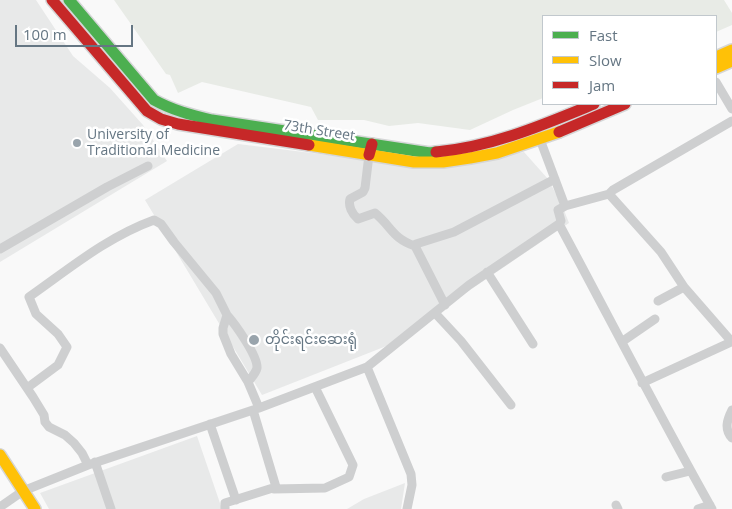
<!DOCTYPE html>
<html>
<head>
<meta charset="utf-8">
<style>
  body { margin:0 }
  #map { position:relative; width:732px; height:509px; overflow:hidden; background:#f9f9f9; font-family:"Open Sans",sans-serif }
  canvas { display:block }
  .legend { position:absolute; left:542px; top:15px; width:175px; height:90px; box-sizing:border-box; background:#fff; border:1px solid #c1c8cd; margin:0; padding:6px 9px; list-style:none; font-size:15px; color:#657683 }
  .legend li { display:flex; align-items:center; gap:10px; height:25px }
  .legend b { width:25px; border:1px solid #c1c8cd }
  .scale { position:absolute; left:15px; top:25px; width:118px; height:22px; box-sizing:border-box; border:2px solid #657683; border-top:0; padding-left:6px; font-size:15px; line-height:18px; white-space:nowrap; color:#657683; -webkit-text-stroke:4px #fff; paint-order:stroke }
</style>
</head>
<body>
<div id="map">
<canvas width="732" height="509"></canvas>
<ul class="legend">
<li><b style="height:6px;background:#4caf50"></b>Fast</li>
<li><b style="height:6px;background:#ffc107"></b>Slow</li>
<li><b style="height:6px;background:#c62828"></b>Jam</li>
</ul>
<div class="scale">100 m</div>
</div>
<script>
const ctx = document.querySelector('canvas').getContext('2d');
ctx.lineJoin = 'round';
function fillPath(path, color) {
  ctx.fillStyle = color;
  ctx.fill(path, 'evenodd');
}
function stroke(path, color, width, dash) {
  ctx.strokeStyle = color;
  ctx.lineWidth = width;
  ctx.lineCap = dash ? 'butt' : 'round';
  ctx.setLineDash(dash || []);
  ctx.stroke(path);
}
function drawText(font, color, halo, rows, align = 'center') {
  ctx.font = font + ' "Open Sans","Noto Sans Myanmar",sans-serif';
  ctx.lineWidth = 5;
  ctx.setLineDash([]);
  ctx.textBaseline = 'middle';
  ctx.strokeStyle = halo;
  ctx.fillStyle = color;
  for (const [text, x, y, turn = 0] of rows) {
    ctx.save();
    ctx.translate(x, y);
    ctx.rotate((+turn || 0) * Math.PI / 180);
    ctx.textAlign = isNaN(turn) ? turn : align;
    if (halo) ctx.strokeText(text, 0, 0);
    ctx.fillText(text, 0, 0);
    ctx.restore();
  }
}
const built = new Path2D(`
  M 0,0 L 36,0 L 73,56 L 110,88 L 143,125 L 167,161 L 0,262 Z
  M 238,144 L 427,167 L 524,152 L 548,179 L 562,205 L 569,223 L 389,345 L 262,395 L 145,200 Z
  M 197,436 L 222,509 L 49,509 L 40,493 Z
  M 405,483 L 401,509 L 347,509 L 364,499 Z`);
const green = new Path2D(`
  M 114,0 L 724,0 L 732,13 L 732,25 L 716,32 L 716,16 L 543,16 L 543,98 L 513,110 L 470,130 L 418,123 L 389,126 L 364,120 L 318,120 L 311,107 L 202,82 L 178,93 L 170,75 L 166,74 Z`);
const street = new Path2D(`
  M 716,82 L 732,109
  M 369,155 L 365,188 L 363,192 L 350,199 C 348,206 352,214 358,219 L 375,213 C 392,227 392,238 415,246
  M 609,194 L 613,190 L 732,121
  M 565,206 L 609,194 L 661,252 L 684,287 L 732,342
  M 559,224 C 610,319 659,415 712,509
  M 0,249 L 107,187 L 148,166
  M 487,272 L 533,344
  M 658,301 L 684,287
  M 445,305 L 415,246 L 416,244 L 454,232 L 555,179
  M 435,313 L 461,341 L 511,405
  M 227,315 C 235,324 258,356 257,368 C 256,373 251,378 248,382
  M 623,341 L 655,319
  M 0,348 L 33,397 L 44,415 L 45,422 L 49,427 L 65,435 L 74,443 L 82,453 L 88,465
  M 367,367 L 411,474 L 412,485 L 407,509
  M 642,383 L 731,342
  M 27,388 L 58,365 L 67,347 L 58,334 L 36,314 L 29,297 C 69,269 107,237 154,220 L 161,224 L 174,242 L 216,293 L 227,315 L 223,328 L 223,334 L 231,354 L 248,382 L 259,408
  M 732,410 C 727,420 724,429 732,438
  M 210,424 L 236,500
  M 95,462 L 111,509
  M 666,477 L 690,471
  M 274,489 L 325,488 L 349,477 L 353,465 L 315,387
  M 616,505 L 618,509
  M 0,507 L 23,491 L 88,465 L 259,408 L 367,367 L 469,285 L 559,224 L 561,221 L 558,210 L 565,206 L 538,134
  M 225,509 L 225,503 L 276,487 L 253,410
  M 698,509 L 710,505`);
const fast = new Path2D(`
  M 69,0 L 154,100 C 172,110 191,115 212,120 L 430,153 L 436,152`);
const slow = new Path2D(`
  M 716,57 L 732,50
  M 716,68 L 732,61
  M 309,145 L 414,162 L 443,162 L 470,158 L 497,153 L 559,132
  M 0,455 L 35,509`);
const jam = new Path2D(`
  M 52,0 L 147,111 L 161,119 L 178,124 L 309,145
  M 559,132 L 625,104
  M 436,152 C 492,147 543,125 594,104
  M 369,155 L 372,144`);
const markers = [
  [77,143,5,"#99a4ac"],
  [254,340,6,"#99a4ac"]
];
const streetNames = [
  ["73th Street",319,131,9]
];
const poiNames = [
  ["University of",87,135],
  ["Traditional Medicine",87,151],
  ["တိုင်းရင်းဆေးရုံ",265,340]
];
fillPath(built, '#e8e9e9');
fillPath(green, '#e8ebe6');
stroke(fast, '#d5d6d7', 14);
stroke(slow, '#d5d6d7', 14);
stroke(jam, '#d5d6d7', 14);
stroke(street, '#cecfd0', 9);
stroke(fast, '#4caf50', 11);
stroke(slow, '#ffc107', 11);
stroke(jam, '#c62828', 11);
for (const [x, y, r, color] of markers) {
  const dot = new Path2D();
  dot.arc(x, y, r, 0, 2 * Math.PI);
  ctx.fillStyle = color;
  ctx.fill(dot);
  stroke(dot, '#fff', 2);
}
drawText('14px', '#657683', '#fff', streetNames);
drawText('14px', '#657683', '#fff', poiNames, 'left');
</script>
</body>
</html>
